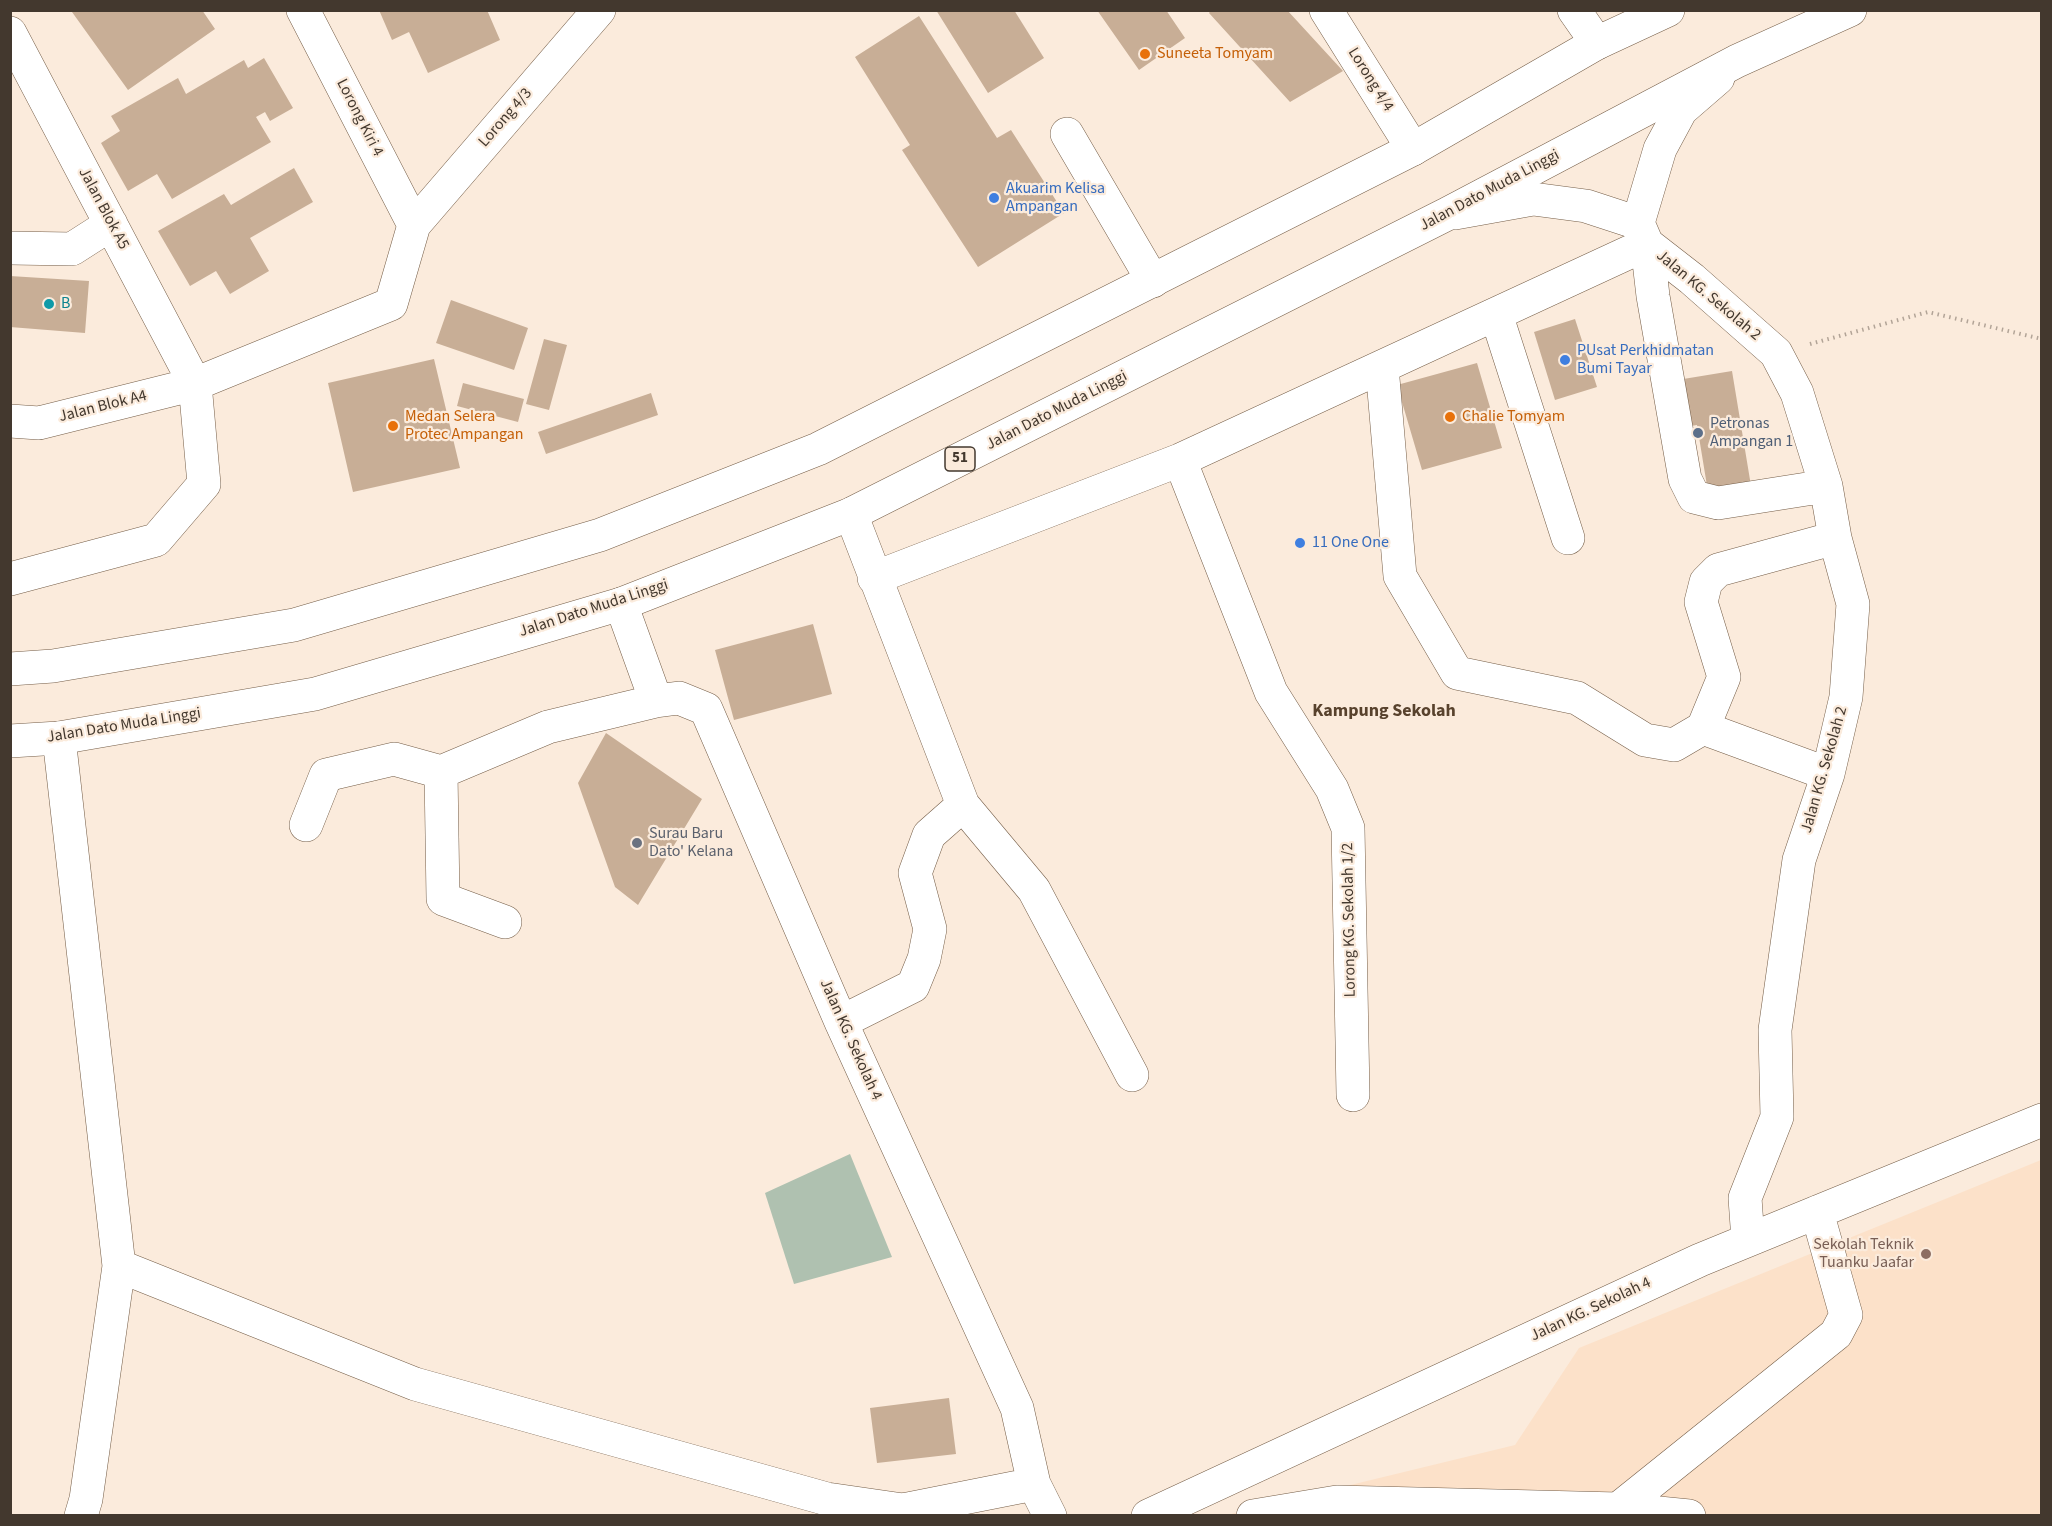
<!DOCTYPE html>
<html>
<head>
<meta charset="utf-8">
<style>
  body { margin:0 }
  #map { position:relative; width:2052px; height:1526px; overflow:hidden; background:#fbebdc; font-family:"Source Sans 3",sans-serif }
  canvas { display:block }
  .frame { position:absolute; inset:0; border:12px solid #43382e; pointer-events:none }
</style>
</head>
<body>
<div id="map">
<canvas width="2052" height="1526"></canvas>
<div class="frame"></div>
</div>
<script>
const ctx = document.querySelector('canvas').getContext('2d');
ctx.lineJoin = 'round';
function fillPath(path, color) {
  ctx.fillStyle = color;
  ctx.fill(path, 'evenodd');
}
function stroke(path, color, width, dash) {
  ctx.strokeStyle = color;
  ctx.lineWidth = width;
  ctx.lineCap = dash ? 'butt' : 'round';
  ctx.setLineDash(dash || []);
  ctx.stroke(path);
}
function drawText(font, color, halo, rows, align = 'center') {
  ctx.font = font + ' "Source Sans 3",sans-serif';
  ctx.lineWidth = 4.5;
  ctx.setLineDash([]);
  ctx.textBaseline = 'middle';
  ctx.strokeStyle = halo;
  ctx.fillStyle = color;
  for (const [text, x, y, turn = 0] of rows) {
    ctx.save();
    ctx.translate(x, y);
    ctx.rotate((+turn || 0) * Math.PI / 180);
    ctx.textAlign = isNaN(turn) ? turn : align;
    if (halo) ctx.strokeText(text, 0, 0);
    ctx.fillText(text, 0, 0);
    ctx.restore();
  }
}
const built = new Path2D(`
  M 2041,1160 L 2041,1515 L 1223,1516 L 1515,1445 L 1579,1348 Z`);
const green = new Path2D(`
  M 850,1154 L 892,1257 L 794,1284 L 765,1193 Z`);
const building = new Path2D(`
  M 75,10 L 202,10 L 215,29 L 128,90 L 72,12 Z
  M 379,10 L 487,10 L 500,40 L 428,73 L 409,32 L 392,40 Z
  M 936,10 L 1014,10 L 1044,58 L 988,93 Z
  M 1097,10 L 1166,10 L 1185,38 L 1139,70 Z
  M 1211,10 L 1287,10 L 1343,71 L 1290,102 L 1209,13 Z
  M 919,16 L 997,138 L 1011,130 L 1064,213 L 978,267 L 902,150 L 910,145 L 855,57 Z
  M 264,58 L 293,108 L 270,121 L 265,112 L 256,117 L 271,142 L 172,199 L 157,174 L 128,191 L 101,143 L 120,131 L 111,116 L 178,78 L 186,94 L 244,60 L 248,68 Z
  M 294,168 L 313,202 L 250,238 L 269,271 L 230,294 L 216,271 L 190,286 L 158,231 L 224,194 L 231,205 Z
  M 10,276 L 89,281 L 85,333 L 10,327 Z
  M 451,300 L 528,328 L 514,370 L 436,343 Z
  M 1575,319 L 1597,387 L 1555,400 L 1534,332 Z
  M 544,339 L 567,345 L 549,410 L 526,404 Z
  M 434,359 L 460,468 L 353,492 L 328,383 Z
  M 1477,363 L 1502,448 L 1422,470 L 1397,385 Z
  M 1732,371 L 1753,498 L 1710,504 L 1697,425 L 1666,430 L 1659,383 Z
  M 463,383 L 524,399 L 518,422 L 457,406 Z
  M 651,393 L 658,415 L 546,454 L 538,432 Z
  M 813,624 L 832,694 L 734,720 L 715,650 Z
  M 606,733 L 702,799 L 638,905 L 615,887 L 578,783 Z
  M 949,1398 L 956,1454 L 877,1463 L 870,1408 Z`);
const path = new Path2D(`
  M 1810,344 L 1928,312 L 2042,339`);
const minor = new Path2D(`
  M 303,10 L 414,225
  M 1326,10 L 1413,149
  M 1574,10 L 1597,43
  M 10,33 L 195,384 L 204,484 L 156,540 L 10,579
  M 1718,78 L 1681,110 L 1660,149 L 1638,223 L 1647,244 L 1692,279 L 1776,353 L 1797,393 L 1826,486 L 1835,538 L 1853,604 L 1846,697 L 1828,774 L 1799,860 L 1775,1030 L 1777,1117 L 1745,1198 L 1748,1240
  M 1067,134 L 1153,281
  M 1455,213 L 1533,199 L 1586,206 L 1638,223
  M 1647,244 L 1653,296 L 1685,479 L 1694,497 L 1718,503 L 1826,486
  M 10,248 L 72,249 L 111,224
  M 1496,314 L 1568,538
  M 1382,367 L 1400,576 L 1457,673 L 1577,698 L 1645,740 L 1674,745 L 1703,728 L 1724,677 L 1701,602 L 1706,582 L 1718,570 L 1835,538
  M 10,421 L 39,423 L 195,384 L 391,304 L 414,225 L 599,10
  M 1180,460 L 1271,692 L 1332,789 L 1348,828 L 1353,1095
  M 851,514 L 963,805 L 1034,890 L 1132,1075
  M 874,578 L 1180,460 L 1647,244
  M 621,604 L 656,701 L 679,698 L 706,709 L 841,1022 L 1017,1408 L 1034,1484 L 1050,1516
  M 1703,728 L 1828,774
  M 59,738 L 119,1266 L 86,1499 L 81,1516
  M 306,825 L 326,775 L 394,759 L 441,772
  M 505,922 L 443,899 L 441,772 L 548,727 L 656,701
  M 841,1022 L 913,986 L 924,959 L 930,929 L 915,873 L 929,835 L 963,805
  M 119,1266 L 415,1384 L 827,1499 L 903,1510 L 1034,1484
  M 1148,1516 L 1700,1260 L 2042,1120
  M 1253,1516 L 1337,1502 L 1618,1509 L 1836,1334 L 1846,1315 L 1817,1212
  M 1616,1516 L 1618,1509 L 1689,1516`);
const highway = new Path2D(`
  M 10,669 L 53,666 L 294,625 L 600,535 L 818,449 L 1413,149 L 1597,43 L 1668,10
  M 10,741 L 59,738 L 315,694 L 621,604 L 851,514 L 1447,214 L 1737,61 L 1850,10`);
const markers = [
  [1145,54,6,"#e8710a"],
  [994,198,6,"#3f7fe0"],
  [49,304,6,"#0f9aa8"],
  [1565,360,6,"#3f7fe0"],
  [1450,417,6,"#e8710a"],
  [393,426,6,"#e8710a"],
  [1698,433,6,"#5c6f8a"],
  [1300,543,6,"#3f7fe0"],
  [637,843,6,"#6b7280"],
  [1926,1254,6,"#8d6e63"]
];
const shields = [
  [960,459,30]
];
const shieldNames = [
  ["51",960,459]
];
const foodNames = [
  ["Suneeta Tomyam",1157,54],
  ["Medan Selera",405,417],
  ["Protec Ampangan",405,435],
  ["Chalie Tomyam",1462,417]
];
const streetNames = [
  ["Lorong 4/4",1370,80,58],
  ["Lorong Kiri 4",359,118,63],
  ["Lorong 4/3",506,118,-49],
  ["Jalan Dato Muda Linggi",1490,191,-28],
  ["Jalan Blok A5",103,209,62],
  ["Jalan KG. Sekolah 2",1708,296,40],
  ["Jalan Blok A4",103,407,-14],
  ["Jalan Dato Muda Linggi",1057,411,-27],
  ["Jalan Dato Muda Linggi",594,609,-18],
  ["Jalan Dato Muda Linggi",124,726,-9],
  ["Jalan KG. Sekolah 2",1825,770,-74],
  ["Lorong KG. Sekolah 1/2",1350,920,-91],
  ["Jalan KG. Sekolah 4",850,1040,66],
  ["Jalan KG. Sekolah 4",1591,1310,-25]
];
const shopNames = [
  ["Akuarim Kelisa",1006,189],
  ["Ampangan",1006,207],
  ["PUsat Perkhidmatan",1577,351],
  ["Bumi Tayar",1577,369],
  ["11 One One",1312,543]
];
const cultureNames = [
  ["B",61,304]
];
const serviceNames = [
  ["Petronas",1710,424],
  ["Ampangan 1",1710,442]
];
const worshipNames = [
  ["Surau Baru",649,834],
  ["Dato' Kelana",649,852]
];
const educationNames = [
  ["Sekolah Teknik",1914,1245],
  ["Tuanku Jaafar",1914,1263]
];
const neighbourhoodNames = [
  ["Kampung Sekolah",1384,712]
];
fillPath(built, '#fce1c9');
fillPath(green, '#afc1b0');
fillPath(building, '#c8ae96');
stroke(minor, '#755e48', 34);
stroke(highway, '#755e48', 34);
stroke(path, '#b2a497', 4, [1.5, 4.5]);
stroke(minor, '#fff', 33);
stroke(highway, '#fff', 33);
for (const [x, y, r, color] of markers) {
  const dot = new Path2D();
  dot.arc(x, y, r, 0, 2 * Math.PI);
  ctx.fillStyle = color;
  ctx.fill(dot);
  stroke(dot, '#fbebdc', 2);
}
for (const [x, y, w] of shields) {
  const box = new Path2D();
  box.roundRect(x - w / 2, y - 12, w, 24, 4.5);
  ctx.fillStyle = '#fbebdc';
  ctx.fill(box);
  stroke(box, '#43382e', 1.5);
}
drawText('bold 15px', '#43382e', null, shieldNames);
drawText('16px', '#c56008', '#fbebdc', foodNames, 'left');
drawText('16px', '#43382e', '#fbebdc', streetNames);
drawText('16px', '#366cbe', '#fbebdc', shopNames, 'left');
drawText('16px', '#0d838f', '#fbebdc', cultureNames, 'left');
drawText('16px', '#4e5e75', '#fbebdc', serviceNames, 'left');
drawText('16px', '#5b616d', '#fbebdc', worshipNames, 'left');
drawText('16px', '#785e54', '#fbebdc', educationNames, 'right');
drawText('bold 18px', '#58422d', '#fbebdc', neighbourhoodNames);
</script>
</body>
</html>
